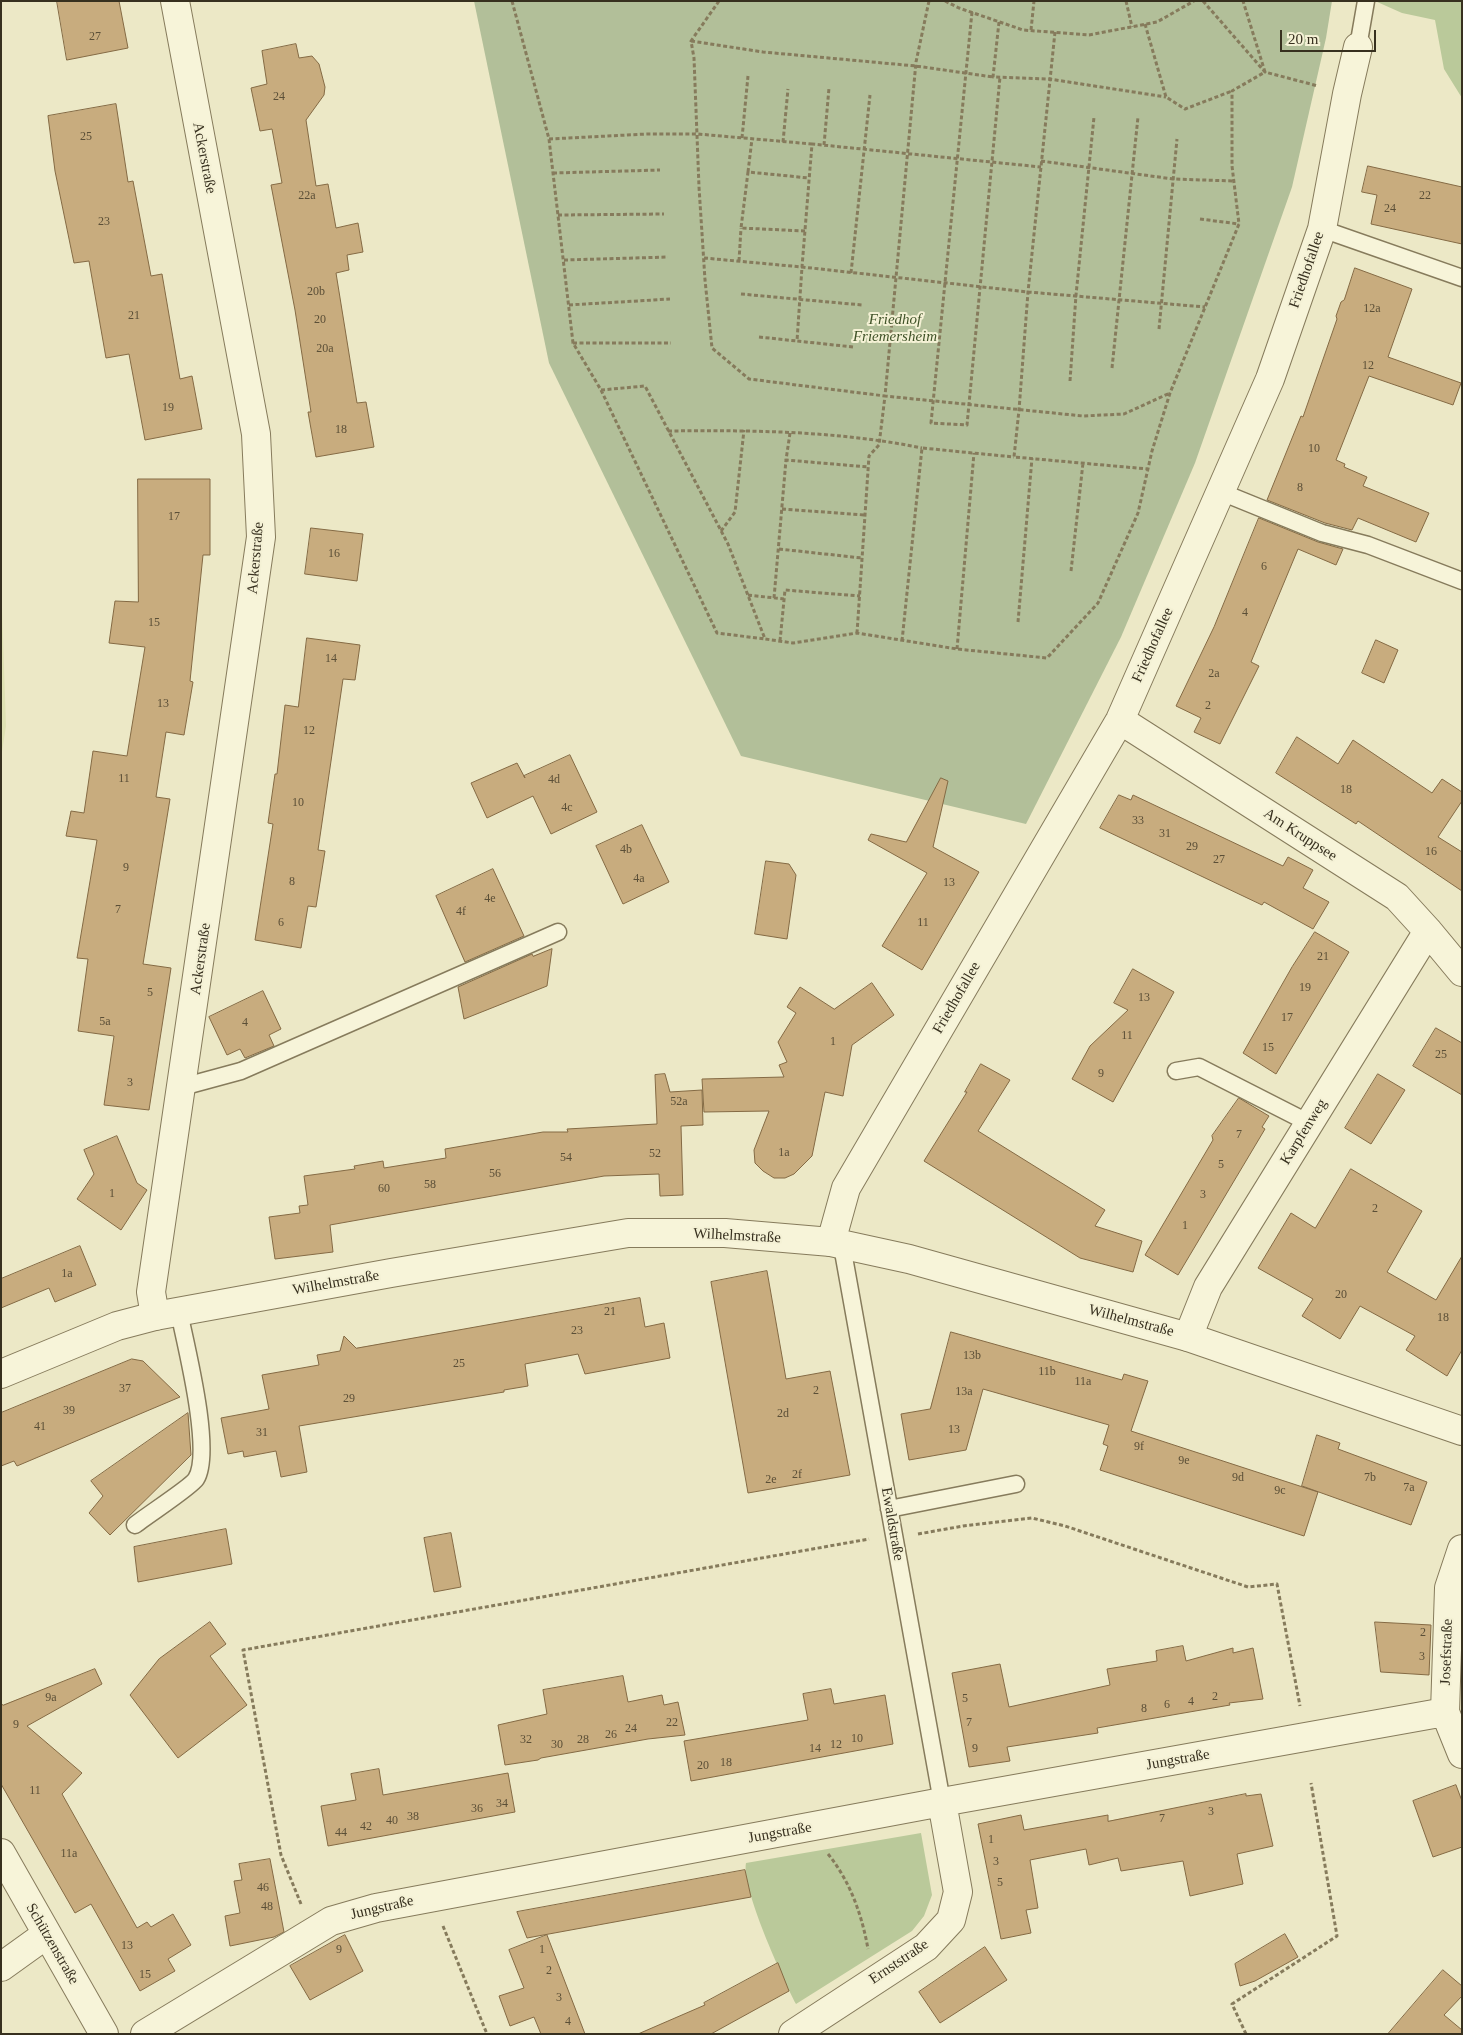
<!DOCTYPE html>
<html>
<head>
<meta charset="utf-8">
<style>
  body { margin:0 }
  #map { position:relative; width:1463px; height:2035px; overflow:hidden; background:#ece8c6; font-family:"Times New Roman",serif }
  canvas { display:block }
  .frame { position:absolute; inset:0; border:2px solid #37301f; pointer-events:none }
  .scale { position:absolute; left:1280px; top:30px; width:96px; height:22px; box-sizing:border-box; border:2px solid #37301f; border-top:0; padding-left:6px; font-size:15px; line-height:18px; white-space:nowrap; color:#37301f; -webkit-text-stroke:4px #f4f1d5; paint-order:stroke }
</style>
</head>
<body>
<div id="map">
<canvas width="1463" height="2035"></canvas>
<div class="frame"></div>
<div class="scale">20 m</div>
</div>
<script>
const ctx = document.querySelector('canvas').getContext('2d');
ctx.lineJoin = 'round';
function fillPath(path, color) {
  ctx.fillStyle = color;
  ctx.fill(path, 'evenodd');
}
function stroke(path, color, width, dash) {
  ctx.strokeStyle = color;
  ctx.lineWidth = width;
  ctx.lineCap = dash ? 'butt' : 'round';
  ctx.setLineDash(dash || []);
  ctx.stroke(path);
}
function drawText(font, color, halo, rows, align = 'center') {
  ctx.font = font + ' "Times New Roman",serif';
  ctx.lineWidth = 4;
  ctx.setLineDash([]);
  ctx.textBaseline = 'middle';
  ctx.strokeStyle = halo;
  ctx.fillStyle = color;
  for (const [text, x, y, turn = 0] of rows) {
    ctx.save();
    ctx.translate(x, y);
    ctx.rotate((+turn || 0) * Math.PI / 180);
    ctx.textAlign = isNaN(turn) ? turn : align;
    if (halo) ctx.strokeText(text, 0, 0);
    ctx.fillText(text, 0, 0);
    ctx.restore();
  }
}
const farmland = new Path2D(`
  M 1,578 L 6,726 L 1,758 Z`);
const green = new Path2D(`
  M 1375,1 L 1462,1 L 1462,98 L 1444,69 L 1435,20 L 1402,13 Z
  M 921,1833 L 932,1895 L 924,1916 L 912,1931 L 796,2004 C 783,1979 741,1888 746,1863 Z`);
const cemetery = new Path2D(`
  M 474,1 L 1332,1 L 1326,38 L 1292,187 L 1195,463 L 1121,637 L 1026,824 L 741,756 L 549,363 Z`);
const building = new Path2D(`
  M 57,1 L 119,1 L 128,48 L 67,60 Z
  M 296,44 L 299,58 L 312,56 L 319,64 L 325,87 L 324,95 L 306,120 L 316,186 L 328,184 L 336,228 L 358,223 L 363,252 L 347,255 L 349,270 L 336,273 L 357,403 L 366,402 L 374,447 L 316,457 L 308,412 L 311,412 L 295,310 L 271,185 L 282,183 L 272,129 L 260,131 L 251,88 L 267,84 L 262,51 Z
  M 116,104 L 128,182 L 133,181 L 151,276 L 162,274 L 180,379 L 192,376 L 202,429 L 145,440 L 129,354 L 106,358 L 89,261 L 74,263 L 55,171 L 48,116 Z
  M 1368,166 L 1462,187 L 1462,244 L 1371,224 L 1377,195 L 1362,192 Z
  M 1355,268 L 1412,289 L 1388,357 L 1461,383 L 1453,405 L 1369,376 L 1336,460 L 1345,464 L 1344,467 L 1367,477 L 1363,486 L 1429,513 L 1416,542 L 1358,518 L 1352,530 L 1325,523 L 1267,500 L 1301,416 L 1303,417 L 1337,319 L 1336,316 L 1341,302 L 1344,300 Z
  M 138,479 L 210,479 L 210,555 L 203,555 L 190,681 L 193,682 L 184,735 L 166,732 L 156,797 L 170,799 L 143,964 L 171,968 L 149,1110 L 104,1105 L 114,1036 L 78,1031 L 88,959 L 77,958 L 97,840 L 66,836 L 71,811 L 84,813 L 93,751 L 127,756 L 145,647 L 109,643 L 115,601 L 138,602 Z
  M 1259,518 L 1318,542 L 1343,549 L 1336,565 L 1298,549 L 1251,662 L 1259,666 L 1220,744 L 1194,732 L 1201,718 L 1176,706 L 1214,627 Z
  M 311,528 L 363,534 L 357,581 L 305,574 Z
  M 307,638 L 360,645 L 355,680 L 343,679 L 318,850 L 325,851 L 316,907 L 308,906 L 301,948 L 255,940 L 273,824 L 268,823 L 275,774 L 277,774 L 285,705 L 298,707 Z
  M 1376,640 L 1398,650 L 1384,683 L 1362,673 Z
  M 1297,737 L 1338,764 L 1353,740 L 1432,793 L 1442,779 L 1462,792 L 1462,801 L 1438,837 L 1462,852 L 1462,891 L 1358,821 L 1356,824 L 1276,773 Z
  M 570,755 L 597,812 L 551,834 L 533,796 L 487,818 L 471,783 L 517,763 L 525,778 L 524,776 Z
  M 941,778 L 948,781 L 933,847 L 979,872 L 922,970 L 882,946 L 927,873 L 868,840 L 871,834 L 906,842 Z
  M 1119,795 L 1131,800 L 1133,795 L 1283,866 L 1288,857 L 1313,870 L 1303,888 L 1329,902 L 1313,929 L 1264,902 L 1262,905 L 1100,828 Z
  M 642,825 L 669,882 L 623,904 L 596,846 Z
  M 766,861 L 789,864 L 796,875 L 787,939 L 755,934 Z
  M 493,869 L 524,936 L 465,962 L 436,896 Z
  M 1315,932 L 1349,952 L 1276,1074 L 1243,1053 L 1292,967 Z
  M 552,949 L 547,986 L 464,1019 L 458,987 L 532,954 L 533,956 Z
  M 1133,969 L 1174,992 L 1113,1102 L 1072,1079 L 1090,1046 L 1128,1010 L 1114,1003 Z
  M 872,983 L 894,1015 L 852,1045 L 843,1096 L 825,1092 L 812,1156 L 794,1174 L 785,1178 L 774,1178 L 763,1171 L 755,1163 L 754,1150 L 769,1111 L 704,1112 L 702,1079 L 784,1077 L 779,1065 L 787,1062 L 778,1042 L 796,1013 L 787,1007 L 800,987 L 834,1009 Z
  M 263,991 L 281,1029 L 269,1035 L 274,1046 L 245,1058 L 240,1049 L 227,1055 L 209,1017 Z
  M 1436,1028 L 1462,1043 L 1462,1095 L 1413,1066 Z
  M 981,1064 L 1010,1080 L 978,1131 L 1105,1210 L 1095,1226 L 1142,1241 L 1133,1272 L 1080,1258 L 924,1161 L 967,1092 L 965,1092 Z
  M 665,1074 L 670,1092 L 702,1090 L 703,1125 L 681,1126 L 683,1195 L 660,1196 L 659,1174 L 604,1176 L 330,1225 L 333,1252 L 275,1259 L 269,1217 L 300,1213 L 299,1206 L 308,1205 L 304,1176 L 355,1169 L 354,1166 L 383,1161 L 384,1168 L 446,1158 L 445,1149 L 543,1132 L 568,1132 L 567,1129 L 657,1124 L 655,1075 Z
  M 1378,1074 L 1405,1090 L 1371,1144 L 1345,1128 Z
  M 1239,1098 L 1269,1116 L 1262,1127 L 1265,1129 L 1178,1275 L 1145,1255 L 1213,1140 L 1212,1136 Z
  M 117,1136 L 137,1183 L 147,1190 L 121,1230 L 77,1199 L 94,1174 L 84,1150 Z
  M 1351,1169 L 1422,1211 L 1387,1272 L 1436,1300 L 1462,1256 L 1462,1350 L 1447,1376 L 1406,1350 L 1415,1336 L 1360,1306 L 1340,1339 L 1302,1316 L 1313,1299 L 1258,1268 L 1291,1213 L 1315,1228 Z
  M 80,1246 L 96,1285 L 55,1302 L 49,1288 L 1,1308 L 1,1279 Z
  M 767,1271 L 786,1379 L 830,1371 L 850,1475 L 748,1493 L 711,1282 Z
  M 640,1298 L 645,1327 L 664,1323 L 670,1358 L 585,1374 L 578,1354 L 525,1364 L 528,1386 L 504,1390 L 504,1392 L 299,1426 L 307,1472 L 281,1477 L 276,1451 L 244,1457 L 243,1451 L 228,1454 L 221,1418 L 269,1409 L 262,1375 L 319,1365 L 317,1355 L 340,1351 L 344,1336 L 356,1348 Z
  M 951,1332 L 1122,1380 L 1124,1374 L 1148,1381 L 1131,1431 L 1318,1492 L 1304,1536 L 1100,1470 L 1108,1446 L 1103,1444 L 1109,1425 L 983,1389 L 966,1450 L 909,1460 L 901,1414 L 930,1409 Z
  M 132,1359 L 143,1361 L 180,1397 L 17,1466 L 14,1461 L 1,1466 L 1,1413 Z
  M 188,1413 L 191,1455 L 110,1535 L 89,1513 L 103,1496 L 91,1481 Z
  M 1317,1435 L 1340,1443 L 1338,1449 L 1427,1482 L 1411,1525 L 1302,1486 Z
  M 226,1529 L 232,1564 L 138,1582 L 134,1547 Z
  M 451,1533 L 461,1587 L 434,1592 L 424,1538 Z
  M 210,1622 L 226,1644 L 210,1656 L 247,1705 L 178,1758 L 130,1695 L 159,1659 Z
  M 1375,1622 L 1431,1625 L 1429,1675 L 1381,1672 Z
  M 1183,1646 L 1186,1661 L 1233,1648 L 1233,1653 L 1253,1648 L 1263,1699 L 1229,1703 L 1230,1705 L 1097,1728 L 1098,1733 L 1007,1747 L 1010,1761 L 969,1767 L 952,1673 L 1000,1664 L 1009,1707 L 1110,1685 L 1107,1669 L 1157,1661 L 1156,1651 Z
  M 95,1669 L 102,1684 L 27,1726 L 82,1773 L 62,1794 L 137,1928 L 147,1922 L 151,1927 L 173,1914 L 191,1945 L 168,1959 L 175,1971 L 140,1991 L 91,1904 L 75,1913 L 1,1784 L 1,1704 L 3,1705 Z
  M 623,1676 L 628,1702 L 662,1695 L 664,1705 L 678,1702 L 685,1735 L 648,1739 L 541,1758 L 538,1760 L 505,1765 L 498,1725 L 547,1714 L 543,1690 Z
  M 831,1689 L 834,1704 L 885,1695 L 893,1744 L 691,1781 L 684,1741 L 808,1720 L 803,1694 Z
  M 379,1769 L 383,1795 L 508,1773 L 515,1812 L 328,1846 L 321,1806 L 356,1800 L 351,1774 Z
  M 1456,1785 L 1462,1801 L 1462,1847 L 1433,1857 L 1413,1801 Z
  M 1246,1794 L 1246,1796 L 1261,1794 L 1273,1846 L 1237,1854 L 1243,1884 L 1190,1896 L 1183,1861 L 1121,1871 L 1118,1858 L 1089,1865 L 1086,1849 L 1030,1860 L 1038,1908 L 1026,1910 L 1031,1933 L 1001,1939 L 978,1824 L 1021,1815 L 1024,1830 L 1108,1815 L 1108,1821 Z
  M 270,1859 L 284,1932 L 274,1937 L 230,1946 L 225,1916 L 240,1913 L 234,1881 L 242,1880 L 239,1864 Z
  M 745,1870 L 751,1897 L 527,1938 L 517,1912 Z
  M 1285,1934 L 1298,1957 L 1255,1981 L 1240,1986 L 1235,1964 Z
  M 345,1935 L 363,1971 L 310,2000 L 290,1966 Z
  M 547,1935 L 585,2034 L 541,2034 L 534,2017 L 510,2026 L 499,1996 L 524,1988 L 509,1950 Z
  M 985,1947 L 1007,1980 L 940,2023 L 919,1992 Z
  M 778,1963 L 789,1991 L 711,2034 L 638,2034 L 705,2005 L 704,2003 Z
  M 1443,1970 L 1462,1986 L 1462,1996 L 1444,2015 L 1462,2030 L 1462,2034 L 1388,2034 Z`);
const path = new Path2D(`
  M 512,1 L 549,139 L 573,343 L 601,390 L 645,386 L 728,544 L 765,639 L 793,643 L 857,633 L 957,649 L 1047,658 L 1098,603 L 1138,513 L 1152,451 L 1170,393 L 1239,224 L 1232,166 L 1232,91 L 1265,72 L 1243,1
  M 719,1 L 691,41 L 694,58 L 699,187 L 705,280 L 712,348 L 749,379 L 885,396 L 879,445 L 869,456 L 857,633
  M 929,1 L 916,62 L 885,396 L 1083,416 L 1124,414 L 1170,393
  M 945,1 L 959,8 L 1023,30 L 1089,35 L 1157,22 L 1194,1
  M 1126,1 L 1132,27
  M 1203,1 L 1265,72 L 1318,86
  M 972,12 L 931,423 L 967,425 L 1000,77
  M 999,22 L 993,77 L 1049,79 L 1166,97
  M 1145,24 L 1166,97 L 1185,109 L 1232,91
  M 1031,30 L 1034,1
  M 1055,32 L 1028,292 L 1019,410 L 1014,457 L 1148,469
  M 691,41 L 763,52 L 916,66 L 993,77
  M 742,138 L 748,76
  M 549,139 L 647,134 L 698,134 L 812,144
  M 783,142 L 788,89
  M 824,145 L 829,88
  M 1041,161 L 1173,179 L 1234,181
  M 748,172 L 752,139
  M 553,173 L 660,170
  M 558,215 L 664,214
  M 1200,219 L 1239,224
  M 805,231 L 741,228 L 748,172 L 809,178
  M 704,258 L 802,267 L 812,144 L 1041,167
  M 564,260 L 668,257
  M 739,261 L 741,228
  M 851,273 L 870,95
  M 741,294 L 862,305
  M 569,305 L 670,299
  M 1159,329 L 1177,139
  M 759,337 L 797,341
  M 573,343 L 671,343
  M 853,347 L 797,341 L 802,267 L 1028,292 L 1205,307
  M 1112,368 L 1138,117
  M 1070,381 L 1076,295 L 1094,117
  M 601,390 L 717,633 L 765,639
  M 668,431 C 753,430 839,431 922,448
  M 790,433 L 786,460 L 868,467
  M 782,509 L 865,515
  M 721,531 L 735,512 L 744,430
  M 779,549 L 862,558
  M 1071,571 L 1083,463
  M 748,595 L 784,599
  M 774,598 L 786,460
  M 1018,622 L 1032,458
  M 780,641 L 785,590 L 860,596
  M 902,641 L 922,448 L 1014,457
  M 957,649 L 974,453
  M 918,1534 L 963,1526 L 1032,1518 L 1065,1526 L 1248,1587 L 1277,1584 L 1300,1706
  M 828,1854 C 850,1881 862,1915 868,1949
  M 301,1904 L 281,1855 L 243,1650 L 869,1539
  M 443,1926 L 487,2034
  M 1246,2034 L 1232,2004 L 1337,1936 L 1311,1783`);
const service = new Path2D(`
  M 1358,47 L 1366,1
  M 1322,229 L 1462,278
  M 1221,492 L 1322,533 L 1368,545 L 1462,581
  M 1176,1071 L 1199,1067 L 1309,1123
  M 182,1087 L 241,1071 L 558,932
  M 842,1246 L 942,1802
  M 889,1509 L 1016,1484
  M 135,1525 C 146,1516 191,1487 196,1479 C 213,1452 186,1346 179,1312`);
const minor = new Path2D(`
  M 1120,720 L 1397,897 L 1428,931 L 1462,972
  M 831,1242 L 846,1188 L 1120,720 L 1270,379 L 1322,229 L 1347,94 L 1358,47
  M 155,1316 L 151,1292 L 261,537 L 256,434 L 175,1
  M 1188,1337 L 1208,1287 L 1428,931
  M 1462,1549 L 1449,1588 L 1445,1712 L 1462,1754
  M 1,1853 L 104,2034
  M 1,1967 L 47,1934
  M 145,2034 L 331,1921 L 376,1908 L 942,1802 L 1445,1712
  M 793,2034 L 926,1947 L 951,1920 L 958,1892 L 942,1802`);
const tertiary = new Path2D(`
  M 1,1374 L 117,1326 L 155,1316 L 391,1273 L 628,1233 L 725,1233 L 831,1242 L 909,1259 L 1188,1337 L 1462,1431`);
const numberNames = [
  ["27",95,37],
  ["24",279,97],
  ["25",86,137],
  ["22a",307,196],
  ["22",1425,196],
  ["24",1390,209],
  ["23",104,222],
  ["20b",316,292],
  ["12a",1372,309],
  ["21",134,316],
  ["20",320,320],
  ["20a",325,349],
  ["12",1368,366],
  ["19",168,408],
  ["18",341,430],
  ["10",1314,449],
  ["8",1300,488],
  ["17",174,517],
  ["16",334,554],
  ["6",1264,567],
  ["4",1245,613],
  ["15",154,623],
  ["14",331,659],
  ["2a",1214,674],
  ["13",163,704],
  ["2",1208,706],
  ["12",309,731],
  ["11",124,779],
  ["4d",554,780],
  ["18",1346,790],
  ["10",298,803],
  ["4c",567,808],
  ["33",1138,821],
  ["31",1165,834],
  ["29",1192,847],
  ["4b",626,850],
  ["16",1431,852],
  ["27",1219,860],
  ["9",126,868],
  ["4a",639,879],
  ["8",292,882],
  ["13",949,883],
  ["4e",490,899],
  ["7",118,910],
  ["4f",461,912],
  ["6",281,923],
  ["11",923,923],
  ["21",1323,957],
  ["19",1305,988],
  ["5",150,993],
  ["13",1144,998],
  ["17",1287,1018],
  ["5a",105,1022],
  ["4",245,1023],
  ["11",1127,1036],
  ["1",833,1042],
  ["15",1268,1048],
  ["25",1441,1055],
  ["9",1101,1074],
  ["3",130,1083],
  ["52a",679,1102],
  ["7",1239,1135],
  ["1a",784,1153],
  ["52",655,1154],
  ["54",566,1158],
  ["5",1221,1165],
  ["56",495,1174],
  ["58",430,1185],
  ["60",384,1189],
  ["1",112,1194],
  ["3",1203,1195],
  ["2",1375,1209],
  ["1",1185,1226],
  ["1a",67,1274],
  ["20",1341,1295],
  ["21",610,1312],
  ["18",1443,1318],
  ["23",577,1331],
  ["13b",972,1356],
  ["25",459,1364],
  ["11b",1047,1372],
  ["11a",1083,1382],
  ["37",125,1389],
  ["2",816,1391],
  ["13a",964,1392],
  ["29",349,1399],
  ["39",69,1411],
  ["2d",783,1414],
  ["41",40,1427],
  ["13",954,1430],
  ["31",262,1433],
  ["9f",1139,1447],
  ["9e",1184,1461],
  ["2f",797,1475],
  ["9d",1238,1478],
  ["7b",1370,1478],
  ["2e",771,1480],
  ["7a",1409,1488],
  ["9c",1280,1491],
  ["2",1423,1633],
  ["3",1422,1657],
  ["2",1215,1697],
  ["9a",51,1698],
  ["5",965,1699],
  ["4",1191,1702],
  ["6",1167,1705],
  ["8",1144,1709],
  ["22",672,1723],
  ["7",969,1723],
  ["9",16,1725],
  ["24",631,1729],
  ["26",611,1735],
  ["10",857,1739],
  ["32",526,1740],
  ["28",583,1740],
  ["30",557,1745],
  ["12",836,1745],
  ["14",815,1749],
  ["9",975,1749],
  ["18",726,1763],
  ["20",703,1766],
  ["11",35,1791],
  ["34",502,1804],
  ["36",477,1809],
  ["3",1211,1812],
  ["38",413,1817],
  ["7",1162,1819],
  ["40",392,1821],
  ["42",366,1827],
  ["44",341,1833],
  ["1",991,1840],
  ["11a",69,1854],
  ["3",996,1862],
  ["5",1000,1883],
  ["46",263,1888],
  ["48",267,1907],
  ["13",127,1946],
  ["9",339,1950],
  ["1",542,1950],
  ["2",549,1971],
  ["15",145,1975],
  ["3",559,1998],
  ["4",568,2022]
];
const streetNames = [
  ["Ackerstraße",204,158,79],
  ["Friedhofallee",1307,270,-71],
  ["Ackerstraße",256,558,-85],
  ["Friedhofallee",1153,645,-66],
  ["Am Kruppsee",1300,835,33],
  ["Ackerstraße",201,959,-82],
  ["Friedhofallee",957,998,-60],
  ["Karpfenweg",1304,1132,-58],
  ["Wilhelmstraße",737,1236,3],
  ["Wilhelmstraße",336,1283,-10],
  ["Wilhelmstraße",1131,1321,15],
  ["Ewaldstraße",892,1524,80],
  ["Josefstraße",1447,1652,-88],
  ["Jungstraße",1178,1760,-10],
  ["Jungstraße",780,1833,-10],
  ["Jungstraße",382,1908,-13],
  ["Schützenstraße",52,1944,60],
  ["Ernststraße",899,1962,-34]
];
const parkNames = [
  ["Friedhof",895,320],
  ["Friemersheim",895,337]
];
fillPath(farmland, '#dfe1b3');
fillPath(green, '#bac99a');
fillPath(cemetery, '#b2bf99');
fillPath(building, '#c8ac7e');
stroke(building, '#846a44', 1);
stroke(service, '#867b5c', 19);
stroke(minor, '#867b5c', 30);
stroke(tertiary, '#867b5c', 30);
stroke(path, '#867b5c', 3, [4, 2.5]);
stroke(service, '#f7f4d9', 16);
stroke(minor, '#f7f4d9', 28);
stroke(tertiary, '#f7f4d9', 28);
drawText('12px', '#5b4f37', null, numberNames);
drawText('15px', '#37301f', '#f4f1d5', streetNames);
drawText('italic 15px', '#3f5227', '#f4f1d5', parkNames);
</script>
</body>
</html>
